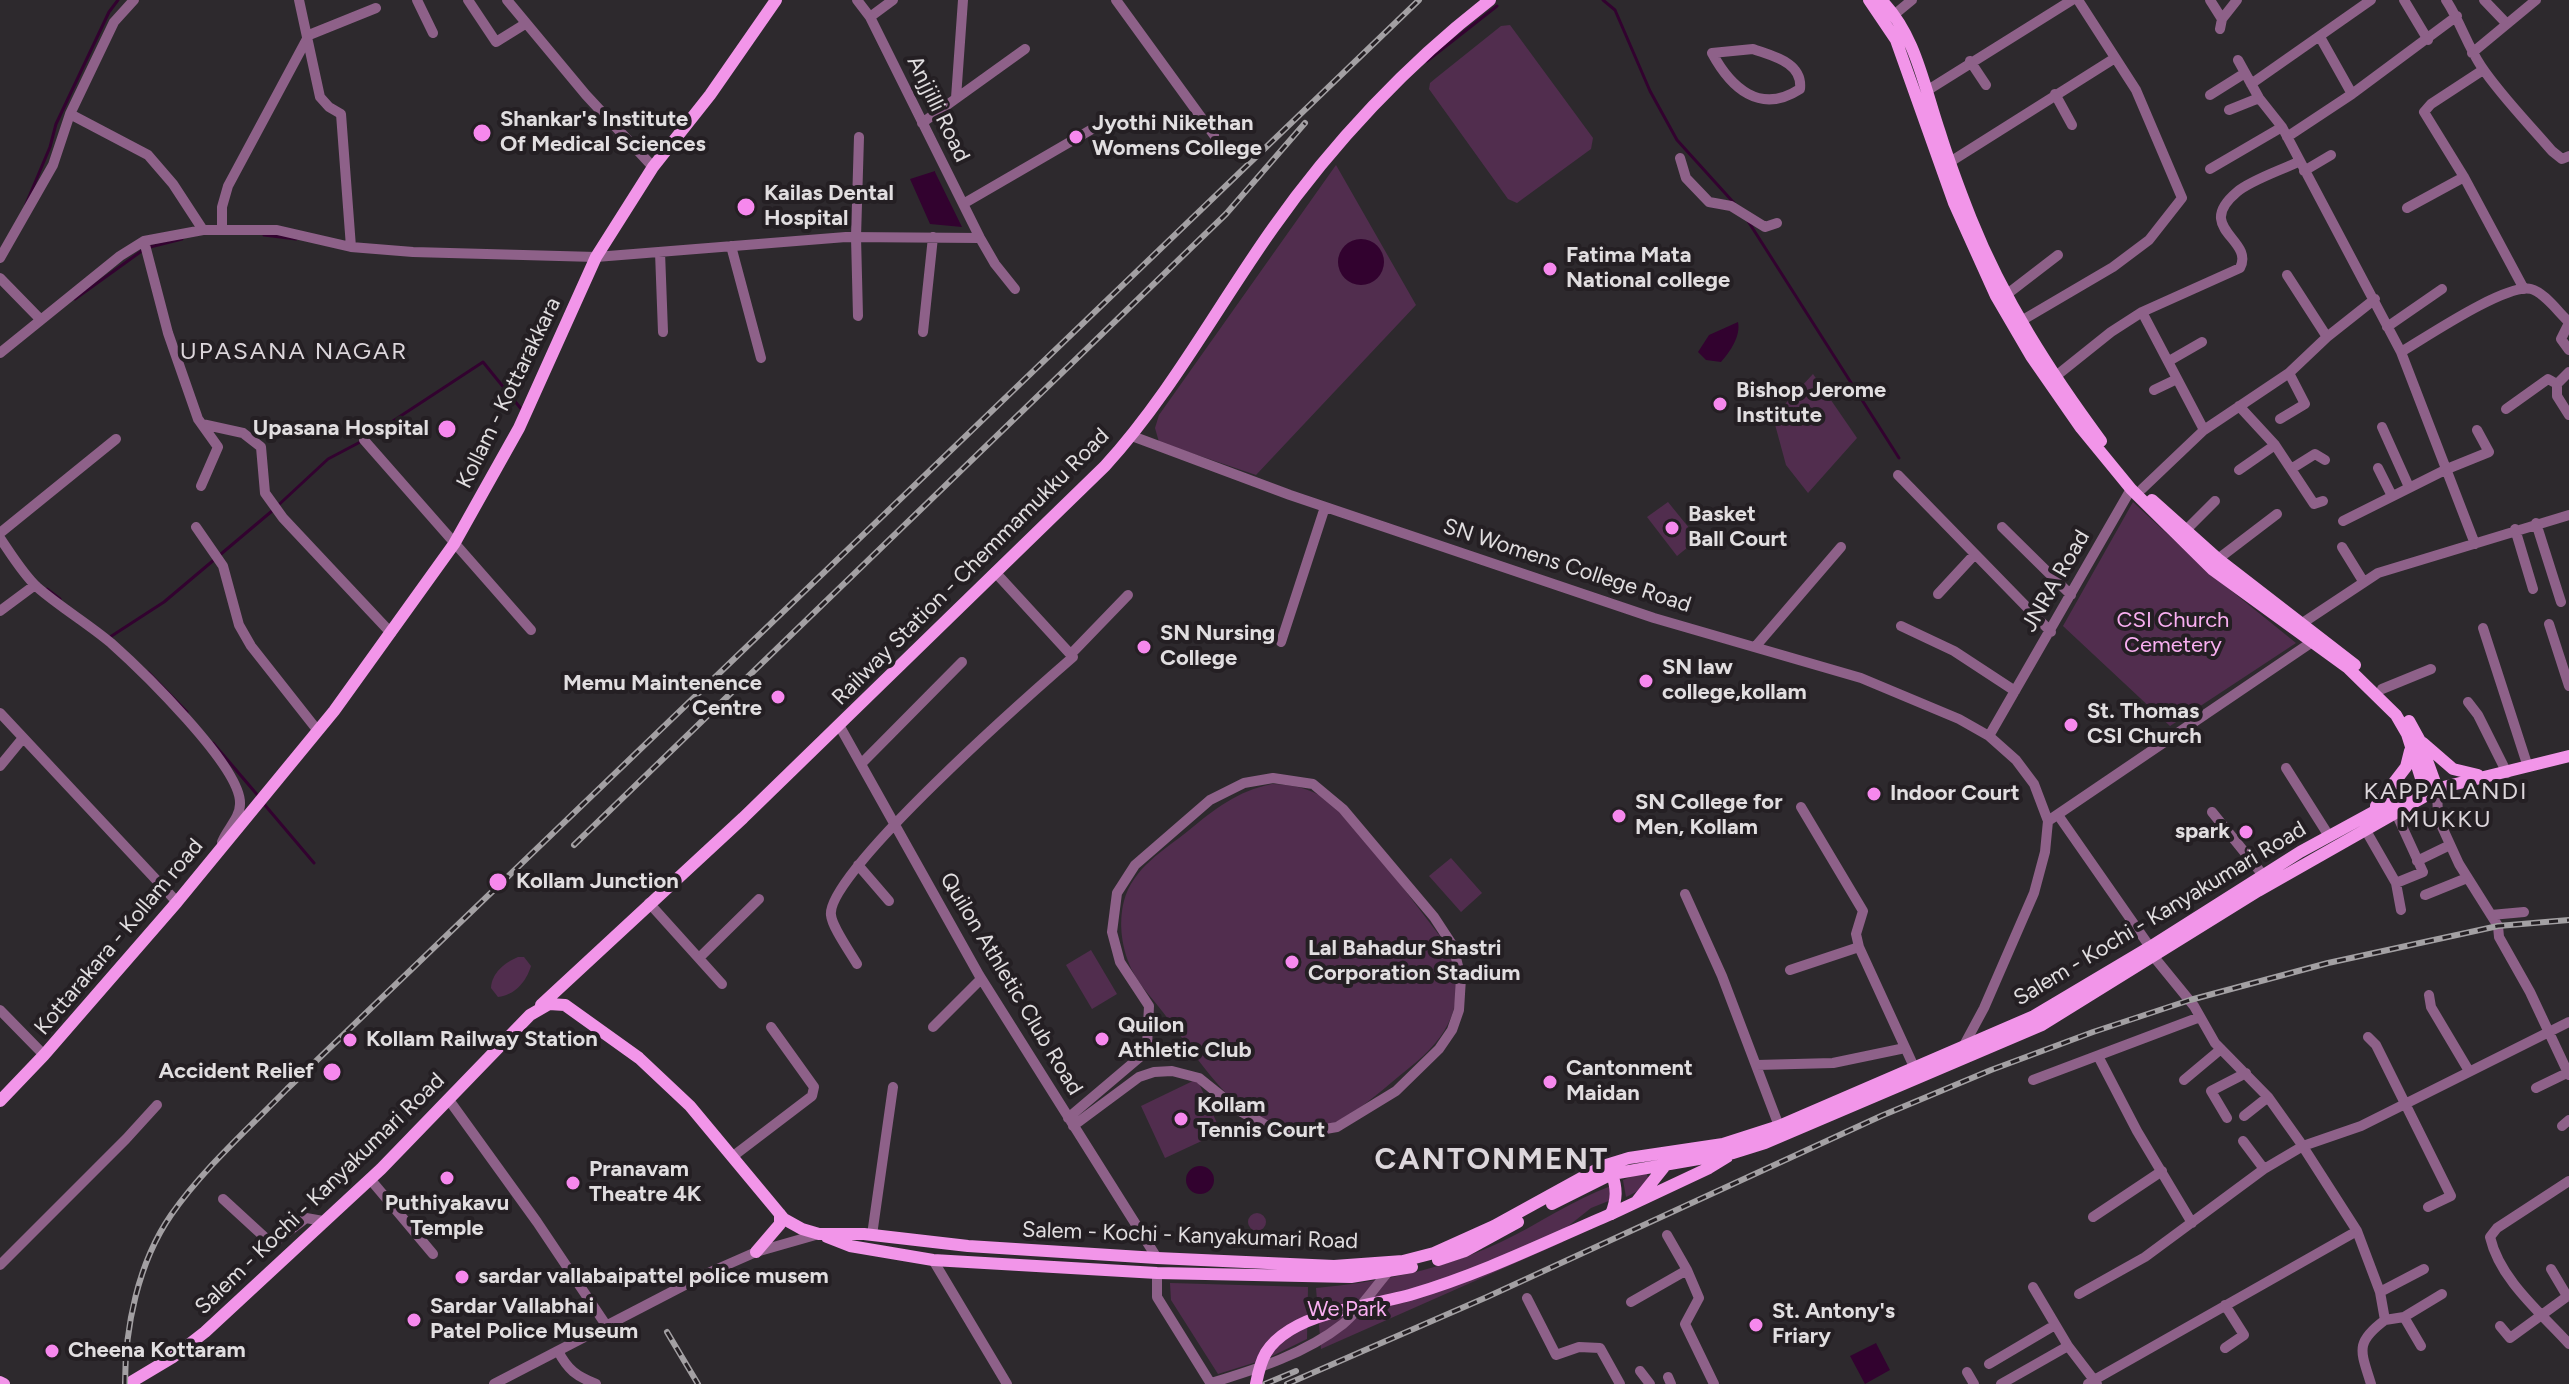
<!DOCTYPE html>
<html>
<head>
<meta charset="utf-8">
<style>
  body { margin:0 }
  canvas { display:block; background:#2d292d }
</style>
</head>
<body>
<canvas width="2569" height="1384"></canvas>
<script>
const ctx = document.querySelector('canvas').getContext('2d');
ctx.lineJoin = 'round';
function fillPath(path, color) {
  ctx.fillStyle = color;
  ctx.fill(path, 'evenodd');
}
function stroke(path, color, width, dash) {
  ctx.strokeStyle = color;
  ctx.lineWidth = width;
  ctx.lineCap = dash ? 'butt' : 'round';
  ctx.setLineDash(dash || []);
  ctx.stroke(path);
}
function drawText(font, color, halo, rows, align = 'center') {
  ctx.font = font + ' Figtree,sans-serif';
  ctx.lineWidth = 8;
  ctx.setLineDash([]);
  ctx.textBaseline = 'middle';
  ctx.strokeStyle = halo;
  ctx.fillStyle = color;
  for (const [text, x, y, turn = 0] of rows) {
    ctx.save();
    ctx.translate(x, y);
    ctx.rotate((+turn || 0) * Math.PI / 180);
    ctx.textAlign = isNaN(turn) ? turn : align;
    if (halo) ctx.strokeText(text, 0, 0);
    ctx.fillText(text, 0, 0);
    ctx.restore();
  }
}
const green = new Path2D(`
  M 1510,25 L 1593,138 L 1591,149 L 1517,203 L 1508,199 L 1429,89 L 1430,83 L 1436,78 L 1501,26 Z
  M 1336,165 L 1416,305 L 1256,475 L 1159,442 L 1155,428 L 1159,415 Z
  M 1813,374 L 1857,438 L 1808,493 L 1786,465 L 1773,417 Z
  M 1668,502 L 1698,539 L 1677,556 L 1647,517 Z
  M 2133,502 L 2208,572 L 2296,643 L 2170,726 L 2063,626 Z
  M 1272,784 C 1302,785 1317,792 1343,809 L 1452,952 C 1466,1003 1450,1036 1409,1068 C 1386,1086 1343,1128 1312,1129 C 1294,1129 1269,1127 1254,1117 C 1216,1091 1190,1047 1162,1011 C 1153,999 1140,986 1133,972 C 1122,951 1118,924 1124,901 C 1133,868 1163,851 1188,831 C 1215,809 1237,791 1272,784 Z
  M 1451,858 L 1482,893 L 1461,912 L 1429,876 Z
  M 1091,950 L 1117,994 L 1092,1009 L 1066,965 Z
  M 518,957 L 524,957 L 531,966 C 526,982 515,995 498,997 L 491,988 C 492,973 504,963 518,957 Z
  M 1197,1079 L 1221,1132 L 1165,1158 L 1141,1106 Z
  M 1638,1174 L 1647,1174 L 1648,1178 L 1642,1189 L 1626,1197 L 1623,1180 Z
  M 1611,1186 L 1611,1200 L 1591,1208 L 1562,1231 L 1563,1242 L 1321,1349 L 1316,1288 C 1380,1282 1442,1270 1501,1242 C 1539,1224 1572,1200 1611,1186 Z
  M1248 1222a9 9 0 1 1 18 0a9 9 0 1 1-18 0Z
  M 1170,1283 L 1308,1287 L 1307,1339 L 1266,1359 L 1218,1374 L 1171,1300 Z`);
const water = new Path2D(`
  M 935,171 L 935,172 L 962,227 L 930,224 L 910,179 Z
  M1338 262a23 23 0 1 1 46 0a23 23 0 1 1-46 0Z
  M 1738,322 C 1741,336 1730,352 1721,362 L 1706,360 L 1698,352 L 1709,335 Z
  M1186 1180a14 14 0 1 1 28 0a14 14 0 1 1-28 0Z
  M 1876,1343 L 1890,1370 L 1865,1384 L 1850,1356 Z`);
const stream = new Path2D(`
  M 1603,0 L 1615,10 L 1650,91 L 1677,140 L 1734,203
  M 1427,61 L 1497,6
  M 26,204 L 50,147 L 56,124 L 109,12 L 118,0
  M 1748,221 L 1899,458
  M 264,235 L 296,239
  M 150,247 L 182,239
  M 75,299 L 143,250
  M 47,589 L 60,599
  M 110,637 L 164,602 L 272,511 L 328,459 L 364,440 L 483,362 L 522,410
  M 148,672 L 187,712
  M 213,743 L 260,798
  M 264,804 L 314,863`);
const minor = new Path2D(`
  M 299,0 L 320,97 L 329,107 L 341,114 L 351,247
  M 417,0 L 433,33
  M 468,0 L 496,42 L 525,24
  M 507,0 L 586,95 L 653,167
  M 857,0 L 870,17 L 980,238 L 995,264 L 1015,289
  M 1116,0 L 1214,135
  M 2210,0 L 2222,19
  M 2404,0 L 2428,40
  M 2446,0 C 2460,21 2467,45 2481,66 C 2501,96 2529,124 2552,151 L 2562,159 L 2569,156
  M 2484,0 L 2507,24
  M 1895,14 L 1912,0
  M 870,17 L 893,0
  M 2220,29 L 2222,19 L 2237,0
  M 2320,37 L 2352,94
  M 1753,49 C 1772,56 1803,62 1800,89 C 1760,115 1731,88 1712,53 Z
  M 2472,53 L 2536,0
  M 2238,60 L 2259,98 L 2282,127 L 2401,352 L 2475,544
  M 1970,61 L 1986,85
  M 2483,70 L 2431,104 L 2424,112 L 2464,177 L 2524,289
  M 2251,84 L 2371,0
  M 1928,90 L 2072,0
  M 2055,94 L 2072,125
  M 2210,95 L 2245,73
  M 956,98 L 963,0
  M 2229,110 L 2259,98
  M 70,114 L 148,155 L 173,184 L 203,230
  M 922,123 L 1025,49
  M 2287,137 L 2352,94 L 2457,16
  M 1680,158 L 1686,178 L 1709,202 L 1731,206 L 1765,227 L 1777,223
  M 1950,162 L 2115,58
  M 2210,169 L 2282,127
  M 2304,171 L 2331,155
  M 963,204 L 1106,121
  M 2407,208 L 2464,177
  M 222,229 L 222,207 L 228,186 L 309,35 L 376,8
  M 144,241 L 168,333 L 198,419 L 218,447 L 201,486
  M 731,246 L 761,358
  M 660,252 L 663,332
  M 0,258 L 53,165 L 70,114 L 114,22 L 134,0
  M 2287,275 L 2327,337
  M 0,278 L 40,319
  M 2006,295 L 2058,255
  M 2142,312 L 2204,430
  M 858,316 L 856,237 L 859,137
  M 2021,321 L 2113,267 L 2149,240 L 2182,198 L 2136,90 L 2078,0
  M 2569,323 L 2561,339 L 2569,350
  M 2387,327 L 2442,289
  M 923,332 L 933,237
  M 2401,352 C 2425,338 2506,283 2531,289 C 2544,292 2559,313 2569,322
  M 0,353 L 120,256 L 144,241 L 203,230 L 277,230 L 351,247 L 413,252 L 596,257 L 846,237 L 980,238
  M 2169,361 L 2202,342
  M 2569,372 L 2557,384 L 2557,396 L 2569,415
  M 2056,376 L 2111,332 L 2142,312 L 2240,268 C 2255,239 2193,229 2237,192 C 2251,180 2282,170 2300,161
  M 2154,390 L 2177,379
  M 2239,406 L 2275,445 L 2314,504 L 2323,501
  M 2506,409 L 2548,379 L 2557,384
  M 2280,419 L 2305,404 L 2289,373
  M 202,424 L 243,433 L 261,447 L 265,493 L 283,518 L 391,633
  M 2382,427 L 2409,487
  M 1132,436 L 1290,495 L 1654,618 L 1861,678 L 1959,719 L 1989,736 L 2016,760 L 2034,784 L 2048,821 L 2045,852 L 2034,893 L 1984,1008 L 1963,1047
  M 364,440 L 531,630
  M 2378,468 L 2392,496
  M 2291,469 L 2315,454 L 2325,460
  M 2239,470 L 2275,445
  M 1898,475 L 2051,632
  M 2142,489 L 2204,430 L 2289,373 L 2327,337 L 2375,299
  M 2343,521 L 2447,469 L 2489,452 L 2477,430
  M 2536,523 L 2561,602
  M 196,527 L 223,566 L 239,625 L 251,646 L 318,731
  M 2002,527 L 2071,595
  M 2515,529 L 2533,589
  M 2186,530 L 2215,501
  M 0,533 L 116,439
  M 0,538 C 11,554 23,574 37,587 C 60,607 87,623 111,643 C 139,668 242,767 240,804 C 240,818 227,829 222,842
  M 2342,547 L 2363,581
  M 2218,559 L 2277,514
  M 1938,594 L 1975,554
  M 0,611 L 35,585
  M 2301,624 L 2378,573 L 2569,515
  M 2549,624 L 2569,686
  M 1901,626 L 1954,651 L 2015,691
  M 2483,628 L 2528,767
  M 1281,642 L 1325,507
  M 1755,647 L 1841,547
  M 1071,654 L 1128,595
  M 2382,689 L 2431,669
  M 2468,702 L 2478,715 L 2507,773
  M 0,713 L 177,902
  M 839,725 L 979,975 L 1157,1258
  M 1989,736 L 2131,489
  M 861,764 L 962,662
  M 0,766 L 23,738
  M 2286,768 L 2329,836
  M 2437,788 L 2438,818 L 2459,864 L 2498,926 L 2499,937 L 2530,992 L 2569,1075
  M 1801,807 L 1863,911 L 1856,934 L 1859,947 L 1915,1069
  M 2212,812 L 2263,875
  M 2058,815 L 2150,947
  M 2048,821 L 2312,642
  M 2365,829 L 2396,883 L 2423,872 L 2396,813
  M 2417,861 L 2450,845
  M 858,865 L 889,901
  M 2396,883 L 2401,910
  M 1685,894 L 1722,976 L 1779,1126
  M 2425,895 L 2467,878
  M 649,903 L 722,984
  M 2491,915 L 2524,912
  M 2154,957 L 2194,1006 L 2215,1043 L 2268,1097 L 2300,1142 L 2357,1231 L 2380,1292 L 2385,1320 C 2354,1343 2361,1351 2371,1384
  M 699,958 L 759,899
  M 857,964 C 850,952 832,927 831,915 C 825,874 1035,690 1073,657 L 995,572
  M 1790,970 L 1859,947
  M 2429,995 L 2431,1007 L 2469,1071
  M 0,1010 L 44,1055
  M 933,1027 L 981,979
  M 2368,1037 L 2376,1045 L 2451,1196 L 2428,1207
  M 2098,1056 L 2137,1131 L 2192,1223
  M 1757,1065 L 1833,1063 L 1905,1048
  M 2033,1080 L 2200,1017
  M 2184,1080 L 2221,1049
  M 2536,1088 L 2567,1073
  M 449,1100 L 537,1222 L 606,1325
  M 2244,1116 L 2268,1097
  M 1068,1118 L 1140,1057 L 1147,1046 L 1149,1006 L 1120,962 L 1112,932 L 1117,893 L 1135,865 L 1210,800 L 1244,783 L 1273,778 L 1313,784 L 1343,809 L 1434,917 L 1453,946 L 1461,978 L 1459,1010 L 1452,1030 L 1439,1049 L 1396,1091 L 1337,1127 L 1308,1132 L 1273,1129 L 1240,1111 L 1199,1078 L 1172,1071 L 1154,1072 L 1139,1077 L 1073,1126
  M 2227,1118 L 2211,1091 L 2246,1073
  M 2562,1126 L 2569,1120
  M 2243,1141 L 2264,1169
  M 732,1157 L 812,1096 L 814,1087 L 771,1027
  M 370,1179 L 433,1254
  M 2569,1181 L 2497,1228 L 2490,1237 C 2500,1280 2541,1313 2569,1344
  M 223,1199 L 272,1244 L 306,1218 L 323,1221
  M 2093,1217 L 2162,1171
  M 872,1235 L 893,1087
  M 1667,1235 L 1687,1270 L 1699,1298 L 1685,1324 L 1714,1384
  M 933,1260 L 1007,1384
  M 0,1265 L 126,1139 L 157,1105
  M 2551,1269 L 2567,1296
  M 1157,1273 L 1157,1297 L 1211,1384
  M 2033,1287 L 2068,1346 L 2094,1380 L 2088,1384
  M 2380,1292 L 2424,1269
  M 2079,1294 L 2145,1257 L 2264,1169 L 2303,1146 L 2361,1126 L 2569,1022
  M 1527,1298 L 1556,1355 L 1579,1347 L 1600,1348 L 1620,1384
  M 1631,1302 L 1687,1270
  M 2404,1317 L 2421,1346
  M 2385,1320 L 2404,1317 L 2442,1294
  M 2500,1326 L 2510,1338 L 2569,1295
  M 2225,1348 L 2244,1335 L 2225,1305
  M 558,1351 C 568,1370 576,1376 596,1384
  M 1989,1364 L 2055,1325
  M 1640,1371 L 1650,1384
  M 1967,1372 L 1974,1384
  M 1668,1377 L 1671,1384
  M 1211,1383 C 1257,1369 1305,1354 1343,1324 C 1360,1310 1374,1288 1389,1271
  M 494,1384 L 706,1274 L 756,1252 L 819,1234
  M 2001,1384 L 2068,1346
  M 2097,1384 L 2094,1380 L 2357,1231`);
const major = new Path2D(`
  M 1869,0 L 1896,40 L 1954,203 L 1996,296 L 2031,356 L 2081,428 L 2131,489 L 2213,570 L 2348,668 L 2396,715 L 2407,734 L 2425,791
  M 1881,0 C 1916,35 1924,87 1940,133 C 1949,162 1960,191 1971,219 C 2003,299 2050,372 2101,441
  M 2152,500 L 2218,559 L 2355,665
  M 2409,721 L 2420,741 L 2437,788
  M 2423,743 L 2453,769 L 2478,775
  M 2376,806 L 2406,767 L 2410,751
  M 541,1005 L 743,818 L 1105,466 C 1170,395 1217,307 1273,228 C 1332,144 1408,63 1490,0
  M 0,1101 L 44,1055 L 177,902 L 334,711 L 454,544 L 519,428 L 596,257 L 653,167 L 710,95 L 776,0
  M 1637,1201 L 1668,1162
  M 1552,1204 L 1612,1174 L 1733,1153 L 1765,1143 L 2042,1025 L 2258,891 L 2427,795
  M 1611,1214 L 1709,1168 L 1727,1157
  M 1611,1214 C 1617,1199 1617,1189 1612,1174
  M 827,1237 L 850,1246 L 933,1260 L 1157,1273 L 1351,1277 L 1412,1267
  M 756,1252 L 780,1224 L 780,1214
  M 1438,1260 L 1465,1251 L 1518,1222
  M 0,1382 L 4,1384
  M 128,1384 L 173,1357 L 205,1332 L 381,1169 L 530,1015 L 549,1004 L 565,1005 L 639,1058 L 690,1106 L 784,1219 L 802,1229 L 819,1234 L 864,1234 L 968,1246 L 1157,1258 L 1334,1266 L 1403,1261 L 1434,1253 L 1494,1226 L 1603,1166 L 1629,1158 L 1723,1144 L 1779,1126 L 2034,1016 L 2150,947 L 2300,852 L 2399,798 L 2569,756`);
const rail = new Path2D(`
  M 574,845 L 1226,214 L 1305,123
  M 667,1332 L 698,1384
  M 125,1384 C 125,1327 138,1263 171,1215 C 203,1169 248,1129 287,1089 L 1419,0
  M 1265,1384 L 1296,1371
  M 1287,1384 L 1487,1297 L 1881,1116 L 1991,1070 L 2093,1032 L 2190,1000 L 2328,963 L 2498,926 L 2569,920`);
const majorBridge = new Path2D(`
  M 1256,1384 C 1261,1358 1266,1345 1290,1330 C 1323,1309 1376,1305 1413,1294 C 1481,1274 1546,1242 1611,1214`);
const markers = [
  [482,133,10,"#f688ed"],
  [1076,137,8,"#f688ed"],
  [746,207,10,"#f688ed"],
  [1550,269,8,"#f688ed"],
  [1720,404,8,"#f688ed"],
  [447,429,10,"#f688ed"],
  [1672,528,8,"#f688ed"],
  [1144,647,8,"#f688ed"],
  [1646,681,8,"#f688ed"],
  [778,697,8,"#f688ed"],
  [2071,725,8,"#f688ed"],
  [1874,794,8,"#f688ed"],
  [1619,816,8,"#f688ed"],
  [2246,832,8,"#f688ed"],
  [498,882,10,"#f688ed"],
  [1292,962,8,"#f688ed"],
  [1102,1039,8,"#f688ed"],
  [350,1040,8,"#f688ed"],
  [332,1072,10,"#f688ed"],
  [1550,1082,8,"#f688ed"],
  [1181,1119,8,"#f688ed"],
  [447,1178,8,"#f688ed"],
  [573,1183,8,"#f688ed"],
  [462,1277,8,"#f688ed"],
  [414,1320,8,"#f688ed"],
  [1756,1325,8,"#f688ed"],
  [52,1351,8,"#f688ed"]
];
const streetNames = [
  ["Anjjilli Road",938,109,64],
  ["Kollam - Kottarakkara",509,393,-64],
  ["SN Womens College Road",1567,566,18],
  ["Railway Station - Chemmamukku Road",971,567,-45],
  ["JNRA Road",2056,581,-60],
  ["Salem - Kochi - Kanyakumari Road",2160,914,-31],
  ["Kottarakara - Kollam road",119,937,-50],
  ["Quilon Athletic Club Road",1011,984,59],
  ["Salem - Kochi - Kanyakumari Road",320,1194,-44],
  ["Salem - Kochi - Kanyakumari Road",1190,1236,2]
];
const poiNames = [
  ["Shankar's Institute",500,120],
  ["Of Medical Sciences",500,145],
  ["Jyothi Nikethan",1092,124],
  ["Womens College",1092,149],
  ["Kailas Dental",764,194],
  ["Hospital",764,219],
  ["Fatima Mata",1566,256],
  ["National college",1566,281],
  ["Bishop Jerome",1736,391],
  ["Institute",1736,416],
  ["Upasana Hospital",429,429,"right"],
  ["Basket",1688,515],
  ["Ball Court",1688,540],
  ["SN Nursing",1160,634],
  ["College",1160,659],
  ["SN law",1662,668],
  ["college,kollam",1662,693],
  ["Memu Maintenence",762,684,"right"],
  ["Centre",762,709,"right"],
  ["St. Thomas",2087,712],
  ["CSI Church",2087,737],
  ["Indoor Court",1890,794],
  ["SN College for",1635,803],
  ["Men, Kollam",1635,828],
  ["spark",2230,832,"right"],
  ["Kollam Junction",516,882],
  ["Lal Bahadur Shastri",1308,949],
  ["Corporation Stadium",1308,974],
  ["Quilon",1118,1026],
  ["Athletic Club",1118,1051],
  ["Kollam Railway Station",366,1040],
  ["Cantonment",1566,1069],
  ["Maidan",1566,1094],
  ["Accident Relief",314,1072,"right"],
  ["Kollam",1197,1106],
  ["Tennis Court",1197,1131],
  ["Pranavam",589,1170],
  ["Theatre 4K",589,1195],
  ["Puthiyakavu",447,1204,"center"],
  ["Temple",447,1229,"center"],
  ["sardar vallabaipattel police musem",478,1277],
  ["Sardar Vallabhai",430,1307],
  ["Patel Police Museum",430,1332],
  ["St. Antony's",1772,1312],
  ["Friary",1772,1337],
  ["Cheena Kottaram",68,1351]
];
const parkNames = [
  ["CSI Church",2173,621],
  ["Cemetery",2173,646],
  ["We Park",1347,1310]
];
const neighbourhoodNames = [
  ["UPASANA NAGAR",294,352],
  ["KAPPALANDI",2446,792],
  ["MUKKU",2446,820]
];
const districtNames = [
  ["CANTONMENT",1492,1160]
];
fillPath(green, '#512d4e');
fillPath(water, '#32022f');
stroke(stream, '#32022f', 3);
stroke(minor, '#8e6189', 10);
stroke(major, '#f295e9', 12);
stroke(rail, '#a3a0a3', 6);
stroke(rail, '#241f23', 3, [9]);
stroke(majorBridge, '#f295e9', 12);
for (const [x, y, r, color] of markers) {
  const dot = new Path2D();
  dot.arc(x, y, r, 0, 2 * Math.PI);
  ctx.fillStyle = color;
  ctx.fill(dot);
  stroke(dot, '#241f23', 3);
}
drawText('22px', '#e1dee0', '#241f23', streetNames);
drawText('bold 22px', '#e1dee0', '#241f23', poiNames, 'left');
drawText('22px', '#f9aff1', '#241f23', parkNames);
ctx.letterSpacing = '2px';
drawText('24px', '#dcd6db', '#241f23', neighbourhoodNames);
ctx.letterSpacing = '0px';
ctx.letterSpacing = '2px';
drawText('bold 30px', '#dcd6db', '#241f23', districtNames);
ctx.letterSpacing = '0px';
</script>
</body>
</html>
